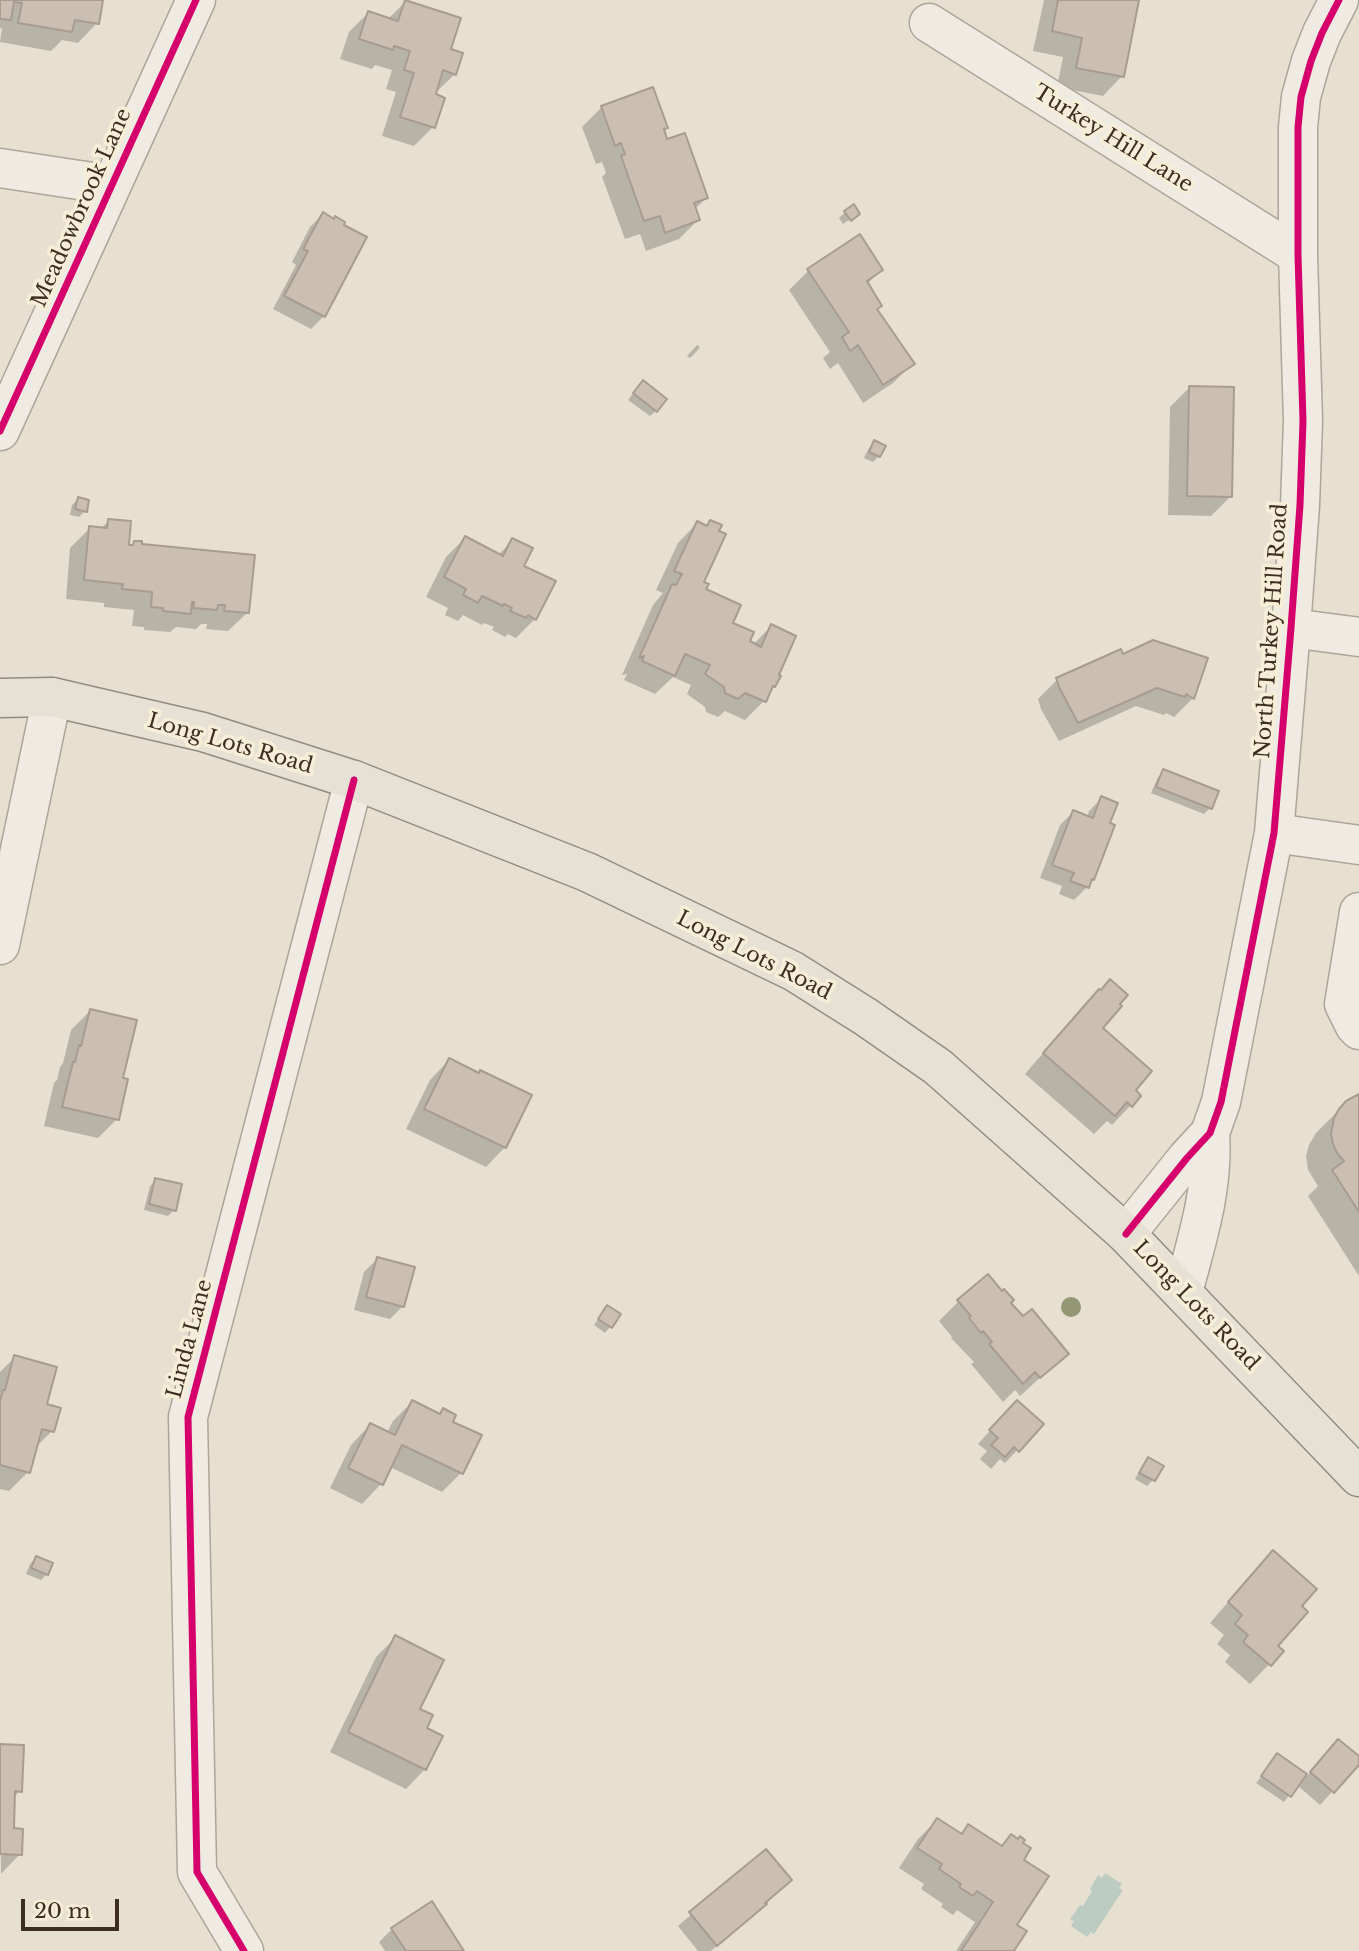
<!DOCTYPE html>
<html>
<head>
<meta charset="utf-8">
<style>
  body { margin:0 }
  #map { position:relative; width:1359px; height:1951px; overflow:hidden; background:#e7e0d1; font-family:"Libre Baskerville",serif }
  canvas { display:block }
  .scale { position:absolute; left:21px; top:1899px; width:98px; height:32px; box-sizing:border-box; border:4px solid #3d2e20; border-top:0; padding-left:9px; font-size:21px; line-height:24px; white-space:nowrap; color:#3d2e20; -webkit-text-stroke:5px #f7eed8; paint-order:stroke }
</style>
</head>
<body>
<div id="map">
<canvas width="1359" height="1951"></canvas>
<div class="scale">20 m</div>
</div>
<script>
const ctx = document.querySelector('canvas').getContext('2d');
ctx.lineJoin = 'round';
function fillPath(path, color) {
  ctx.fillStyle = color;
  ctx.fill(path, 'evenodd');
}
function stroke(path, color, width, dash) {
  ctx.strokeStyle = color;
  ctx.lineWidth = width;
  ctx.lineCap = dash ? 'butt' : 'round';
  ctx.setLineDash(dash || []);
  ctx.stroke(path);
}
function drawText(font, color, halo, rows, align = 'center') {
  ctx.font = font + ' "Libre Baskerville",serif';
  ctx.lineWidth = 7;
  ctx.setLineDash([]);
  ctx.textBaseline = 'middle';
  ctx.strokeStyle = halo;
  ctx.fillStyle = color;
  for (const [text, x, y, turn = 0] of rows) {
    ctx.save();
    ctx.translate(x, y);
    ctx.rotate((+turn || 0) * Math.PI / 180);
    ctx.textAlign = isNaN(turn) ? turn : align;
    if (halo) ctx.strokeText(text, 0, 0);
    ctx.fillText(text, 0, 0);
    ctx.restore();
  }
}
const water = new Path2D(`
  M 1105,1873 L 1122,1884 L 1119,1888 L 1123,1890 L 1094,1934 L 1091,1932 L 1087,1937 L 1071,1926 L 1074,1921 L 1070,1919 L 1080,1905 L 1083,1906 L 1092,1891 L 1090,1889 L 1098,1875 L 1102,1878 Z`);
const shadow = new Path2D(`
  M 0,0 L 101,0 L 97,23 L 78,43 L 62,40 L 51,51 L 0,42 L 2,27 L 0,29 Z
  M 1044,0 L 1138,0 L 1122,76 L 1103,96 L 1057,87 L 1063,57 L 1033,51 Z
  M 405,2 L 449,50 L 455,74 L 433,95 L 433,127 L 414,146 L 382,136 L 396,92 L 386,89 L 392,70 L 375,65 L 372,69 L 340,59 L 349,32 L 368,13 L 388,19 Z
  M 602,107 L 666,127 L 662,131 L 666,141 L 706,198 L 694,210 L 698,220 L 679,239 L 646,251 L 640,234 L 625,239 L 602,177 L 606,173 L 602,162 L 596,164 L 582,127 Z
  M 845,212 L 854,217 L 843,224 L 839,218 Z
  M 323,214 L 324,316 L 311,329 L 273,309 L 296,265 L 292,262 L 310,227 Z
  M 860,237 L 881,270 L 867,284 L 876,310 L 912,364 L 893,383 L 863,403 L 838,363 L 830,369 L 823,358 L 830,352 L 789,290 L 808,271 Z
  M 697,345 L 700,347 L 696,352 L 690,358 L 687,356 Z
  M 637,388 L 656,411 L 650,416 L 628,400 Z
  M 1189,388 L 1231,496 L 1211,516 L 1168,515 L 1170,407 Z
  M 875,442 L 879,456 L 873,462 L 864,458 L 869,448 Z
  M 78,499 L 85,511 L 79,517 L 70,515 L 72,505 Z
  M 109,521 L 127,546 L 130,547 L 134,542 L 248,612 L 228,631 L 206,629 L 207,624 L 201,624 L 196,629 L 176,627 L 170,632 L 144,630 L 144,627 L 132,626 L 134,610 L 104,607 L 104,603 L 66,599 L 70,548 L 90,528 L 100,529 Z
  M 710,522 L 702,583 L 703,590 L 747,642 L 753,645 L 771,626 L 774,686 L 769,691 L 764,701 L 745,720 L 725,711 L 718,717 L 706,712 L 705,707 L 687,694 L 691,685 L 673,677 L 655,694 L 624,680 L 627,674 L 622,675 L 653,605 L 663,593 L 656,590 L 678,543 L 697,523 L 705,527 Z
  M 465,538 L 498,555 L 513,540 L 522,566 L 535,619 L 516,638 L 508,634 L 505,637 L 492,630 L 494,627 L 484,623 L 482,625 L 463,615 L 458,621 L 445,615 L 448,608 L 426,597 L 446,557 Z
  M 1123,656 L 1193,698 L 1174,717 L 1166,713 L 1164,715 L 1136,706 L 1059,741 L 1041,709 L 1038,699 L 1057,680 Z
  M 1164,772 L 1210,808 L 1204,814 L 1151,793 L 1158,777 Z
  M 1102,798 L 1093,879 L 1087,887 L 1074,900 L 1059,894 L 1062,886 L 1040,878 L 1060,825 L 1073,812 L 1087,817 L 1089,811 Z
  M 1099,991 L 1100,1028 L 1133,1091 L 1131,1105 L 1112,1125 L 1107,1121 L 1094,1134 L 1025,1074 L 1080,1010 Z
  M 90,1011 L 121,1080 L 117,1119 L 98,1138 L 44,1126 L 54,1083 L 57,1080 L 60,1067 L 63,1063 L 71,1030 Z
  M 449,1060 L 505,1147 L 486,1167 L 406,1129 L 430,1080 Z
  M 1359,1096 L 1359,1276 L 1308,1196 L 1318,1186 L 1308,1170 L 1306,1156 L 1309,1145 L 1316,1133 L 1342,1107 Z
  M 156,1180 L 174,1210 L 168,1216 L 144,1210 L 150,1186 Z
  M 377,1259 L 403,1306 L 390,1319 L 354,1310 L 364,1272 Z
  M 959,1301 L 1009,1303 L 1023,1319 L 1066,1354 L 1020,1396 L 1015,1390 L 1003,1402 L 971,1364 L 974,1362 L 951,1338 L 952,1337 L 939,1321 Z
  M 602,1313 L 610,1327 L 605,1333 L 594,1325 Z
  M 15,1357 L 45,1405 L 52,1431 L 34,1449 L 28,1472 L 9,1491 L 0,1489 L 0,1372 Z
  M 412,1402 L 439,1415 L 443,1411 L 451,1422 L 461,1473 L 442,1492 L 390,1467 L 381,1484 L 362,1504 L 330,1488 L 351,1445 L 370,1425 L 387,1433 L 393,1421 Z
  M 1004,1415 L 1041,1425 L 1005,1463 L 1000,1459 L 991,1469 L 980,1459 L 987,1451 L 978,1444 Z
  M 1149,1459 L 1161,1467 L 1153,1480 L 1147,1486 L 1135,1479 L 1143,1465 Z
  M 1273,1553 L 1300,1606 L 1276,1647 L 1281,1652 L 1250,1684 L 1225,1662 L 1230,1655 L 1217,1644 L 1224,1635 L 1210,1623 L 1254,1572 Z
  M 36,1558 L 47,1574 L 41,1580 L 26,1574 L 30,1564 Z
  M 395,1638 L 418,1709 L 425,1769 L 406,1789 L 330,1752 L 376,1657 Z
  M 0,1746 L 20,1791 L 13,1798 L 12,1830 L 20,1854 L 1,1874 Z
  M 1326,1754 L 1359,1759 L 1359,1762 L 1320,1805 L 1297,1785 L 1284,1802 L 1256,1783 L 1278,1755 L 1307,1776 Z
  M 937,1820 L 960,1835 L 968,1826 L 1000,1847 L 1011,1836 L 1022,1861 L 1012,1951 L 956,1951 L 975,1922 L 957,1910 L 953,1915 L 941,1907 L 943,1904 L 921,1889 L 924,1884 L 899,1868 L 918,1839 Z
  M 765,1851 L 764,1904 L 711,1951 L 698,1951 L 678,1926 Z
  M 392,1929 L 462,1951 L 385,1951 L 379,1942 Z`);
const building = new Path2D(`
  M 0,0 L 103,0 L 99,24 L 75,20 L 72,32 L 18,23 L 22,3 L 14,2 L 11,20 L 0,19 Z
  M 405,0 L 461,18 L 451,49 L 463,53 L 456,75 L 443,70 L 436,94 L 445,98 L 435,128 L 400,117 L 414,73 L 404,70 L 410,51 L 394,46 L 393,50 L 359,39 L 368,11 L 398,21 Z
  M 1058,0 L 1139,0 L 1124,77 L 1076,68 L 1082,38 L 1052,31 Z
  M 653,87 L 668,128 L 664,129 L 667,139 L 685,133 L 708,198 L 694,203 L 700,220 L 665,233 L 660,216 L 644,221 L 621,156 L 625,154 L 621,143 L 615,146 L 601,106 Z
  M 854,204 L 860,214 L 851,221 L 844,211 Z
  M 323,212 L 334,219 L 335,216 L 345,222 L 344,225 L 367,237 L 325,317 L 284,296 L 308,251 L 303,249 Z
  M 860,234 L 883,270 L 867,281 L 882,306 L 877,309 L 915,364 L 883,385 L 858,345 L 850,351 L 842,337 L 849,332 L 807,269 Z
  M 643,380 L 667,399 L 657,412 L 633,393 Z
  M 1189,386 L 1234,387 L 1232,497 L 1187,496 Z
  M 874,440 L 886,446 L 880,457 L 869,452 Z
  M 78,497 L 89,500 L 87,512 L 75,509 Z
  M 108,519 L 131,521 L 129,545 L 133,545 L 134,541 L 142,541 L 142,544 L 255,555 L 249,613 L 224,611 L 225,605 L 218,605 L 217,610 L 193,608 L 194,602 L 192,602 L 191,614 L 163,611 L 163,608 L 151,607 L 152,592 L 122,589 L 123,584 L 84,580 L 89,526 L 107,528 Z
  M 710,520 L 722,525 L 719,531 L 726,534 L 704,582 L 709,584 L 706,589 L 741,605 L 733,623 L 754,632 L 750,641 L 761,647 L 771,624 L 796,636 L 779,675 L 781,676 L 775,687 L 773,686 L 766,702 L 745,693 L 738,699 L 725,693 L 724,687 L 705,674 L 710,665 L 685,654 L 675,676 L 642,661 L 644,656 L 639,658 L 672,584 L 676,585 L 682,574 L 674,571 L 697,521 L 707,526 Z
  M 465,536 L 503,556 L 512,538 L 533,548 L 524,566 L 556,581 L 536,620 L 528,615 L 526,618 L 510,611 L 512,608 L 504,604 L 503,606 L 482,596 L 478,603 L 463,595 L 466,589 L 444,577 Z
  M 1153,640 L 1208,658 L 1194,699 L 1186,694 L 1185,697 L 1157,688 L 1078,723 L 1060,689 L 1056,678 L 1121,649 L 1123,654 Z
  M 1163,769 L 1219,791 L 1212,809 L 1156,787 Z
  M 1101,796 L 1118,803 L 1110,823 L 1115,825 L 1094,880 L 1092,879 L 1089,888 L 1070,881 L 1074,873 L 1052,865 L 1073,810 L 1093,818 Z
  M 1110,979 L 1128,995 L 1120,1004 L 1122,1006 L 1103,1028 L 1152,1071 L 1136,1090 L 1141,1096 L 1132,1107 L 1127,1102 L 1115,1116 L 1043,1053 L 1099,989 L 1101,990 Z
  M 90,1009 L 137,1020 L 123,1078 L 128,1079 L 119,1120 L 62,1107 L 73,1062 L 75,1062 L 79,1045 L 81,1046 Z
  M 449,1058 L 479,1073 L 480,1070 L 532,1095 L 506,1148 L 424,1109 Z
  M 1359,1094 L 1359,1212 L 1332,1170 L 1344,1161 L 1337,1153 L 1333,1144 L 1331,1134 L 1334,1118 L 1339,1109 L 1346,1101 Z
  M 155,1178 L 182,1184 L 176,1211 L 149,1204 Z
  M 377,1257 L 415,1267 L 404,1307 L 366,1297 Z
  M 988,1274 L 1002,1291 L 1004,1289 L 1014,1300 L 1011,1303 L 1023,1316 L 1032,1309 L 1069,1354 L 1040,1378 L 1035,1372 L 1023,1384 L 989,1344 L 992,1342 L 983,1331 L 981,1333 L 969,1318 L 971,1316 L 957,1300 Z
  M 607,1305 L 621,1314 L 612,1328 L 598,1319 Z
  M 14,1355 L 57,1367 L 47,1404 L 61,1408 L 54,1432 L 42,1429 L 30,1473 L 0,1465 L 0,1401 L 3,1390 L 5,1390 Z
  M 412,1400 L 440,1414 L 443,1408 L 456,1415 L 453,1422 L 482,1435 L 463,1474 L 402,1445 L 383,1485 L 348,1468 L 370,1423 L 395,1435 Z
  M 1017,1400 L 1044,1424 L 1019,1452 L 1014,1447 L 1005,1457 L 991,1445 L 998,1438 L 989,1430 Z
  M 1148,1457 L 1164,1466 L 1155,1481 L 1139,1473 Z
  M 1273,1550 L 1317,1589 L 1302,1606 L 1308,1612 L 1278,1646 L 1284,1651 L 1271,1666 L 1243,1642 L 1248,1635 L 1235,1624 L 1242,1615 L 1228,1602 Z
  M 36,1556 L 53,1563 L 48,1575 L 31,1568 Z
  M 395,1635 L 444,1660 L 420,1709 L 433,1715 L 427,1728 L 443,1736 L 426,1770 L 348,1732 Z
  M 1338,1739 L 1359,1756 L 1359,1765 L 1334,1793 L 1310,1772 Z
  M 0,1744 L 24,1745 L 22,1792 L 15,1791 L 14,1828 L 23,1829 L 22,1855 L 0,1854 Z
  M 1277,1753 L 1307,1774 L 1291,1797 L 1261,1776 Z
  M 937,1818 L 962,1834 L 968,1824 L 1002,1846 L 1011,1834 L 1018,1839 L 1020,1836 L 1025,1840 L 1023,1843 L 1031,1848 L 1024,1860 L 1049,1876 L 1017,1925 L 1027,1931 L 1014,1951 L 961,1951 L 993,1902 L 977,1891 L 973,1896 L 959,1887 L 961,1884 L 939,1869 L 942,1864 L 917,1848 Z
  M 766,1849 L 792,1880 L 765,1903 L 767,1904 L 717,1946 L 689,1912 Z
  M 432,1901 L 464,1951 L 406,1951 L 391,1928 Z`);
const minor = new Path2D(`
  M 929,23 L 1298,255
  M 0,168 L 112,185
  M 0,431 L 196,0
  M 1291,628 L 1359,637
  M 1274,833 L 1359,845
  M 1359,912 L 1344,1004 L 1355,1026 L 1359,1030
  M 0,945 L 52,697
  M 1126,1234 L 1187,1158 L 1210,1133 L 1221,1102 L 1274,833 L 1291,628 L 1300,505 L 1303,421 L 1298,255 L 1298,127 L 1301,97 L 1311,61 L 1322,33 L 1339,0
  M 1183,1292 C 1197,1240 1214,1187 1210,1133
  M 244,1951 L 197,1872 L 188,1417 L 354,780`);
const major = new Path2D(`
  M 0,698 L 52,697 L 203,732 L 354,780 L 587,872 L 793,971 L 866,1017 L 938,1067 L 1126,1234 L 1359,1477`);
const cycleway = new Path2D(`
  M 0,431 L 196,0
  M 1126,1234 L 1187,1158 L 1210,1133 L 1221,1102 L 1274,833 L 1291,628 L 1300,505 L 1303,421 L 1298,255 L 1298,127 L 1301,97 L 1311,61 L 1322,33 L 1339,0
  M 244,1951 L 197,1872 L 188,1417 L 354,780`);
const trees = [
  [1071,1307]
];
const streetNames = [
  ["Turkey Hill Lane",1113,139,32],
  ["Meadowbrook Lane",82,208,-66],
  ["North Turkey Hill Road",1272,631,-86],
  ["Long Lots Road",230,744,16],
  ["Long Lots Road",754,956,27],
  ["Long Lots Road",1196,1306,46],
  ["Linda Lane",190,1339,-75]
];
fillPath(water, '#bcccc2');
fillPath(shadow, '#0003');
fillPath(building, '#cbbfb2');
stroke(building, '#a89c90', 2);
stroke(minor, '#ada599', 41);
stroke(major, '#928b80', 41);
stroke(minor, '#efebe3', 38);
stroke(major, '#e6e1d4', 38);
stroke(cycleway, '#d6006c', 7);
ctx.fillStyle = '#929673';
for (const [x, y] of trees) {
  ctx.beginPath();
  ctx.arc(x, y, 10, 0, 2 * Math.PI);
  ctx.fill();
}
drawText('21px', '#3d2e20', '#f7eed8', streetNames);
</script>
</body>
</html>
